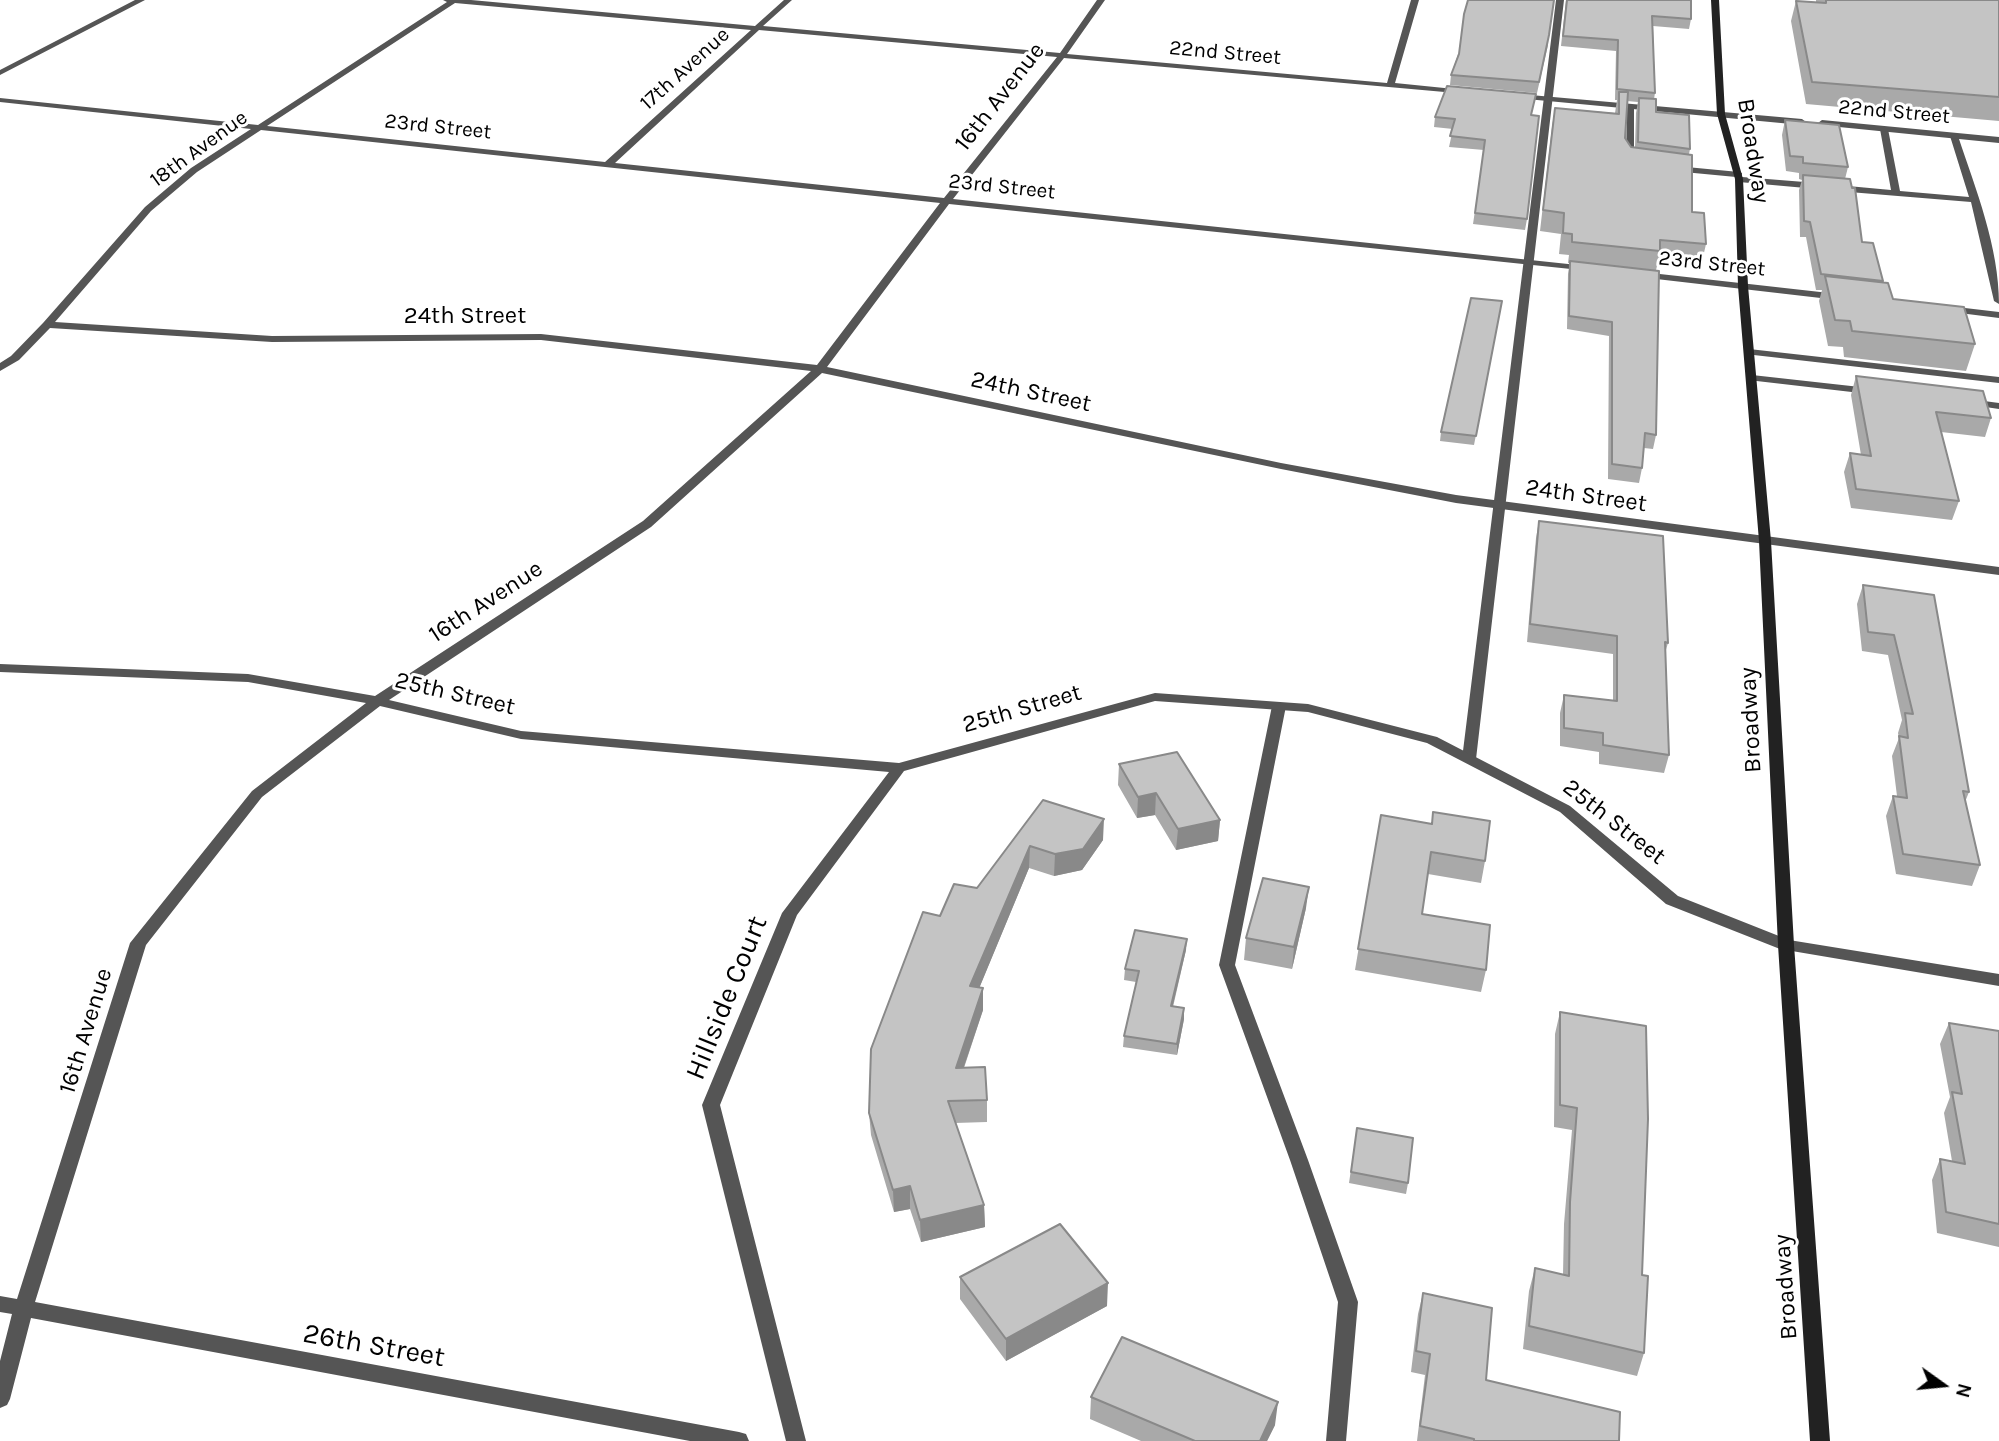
<!DOCTYPE html>
<html>
<head>
<meta charset="utf-8">
<style>
  body { margin:0 }
  #map { position:relative; width:1999px; height:1441px; overflow:hidden; background:#fff; font-family:Karla,sans-serif }
  canvas { display:block }
  .north { position:absolute; left:1908px; top:1350px; width:70px; height:70px; -webkit-text-stroke:5px #fff; paint-order:stroke; rotate:105deg; font-size:19px; font-weight:700; line-height:28px; text-align:center; color:#000 }
  .north::after { content:''; display:block; margin:auto; width:24px; height:32px; background:#000; clip-path:polygon(50% 0,100% 100%,50% 72%,0 100%) }
</style>
</head>
<body>
<div id="map">
<canvas width="1999" height="1441"></canvas>
<div class="north">N</div>
</div>
<script>
const ctx = document.querySelector('canvas').getContext('2d');
ctx.lineJoin = 'round';
function fillPath(path, color) {
  ctx.fillStyle = color;
  ctx.fill(path, 'evenodd');
}
function stroke(path, color, width, dash) {
  ctx.strokeStyle = color;
  ctx.lineWidth = width;
  ctx.lineCap = dash ? 'butt' : 'round';
  ctx.setLineDash(dash || []);
  ctx.stroke(path);
}
function drawText(font, color, halo, rows, align = 'center') {
  ctx.font = font + ' Karla,sans-serif';
  ctx.lineWidth = 6;
  ctx.setLineDash([]);
  ctx.textBaseline = 'middle';
  ctx.strokeStyle = halo;
  ctx.fillStyle = color;
  for (const [text, x, y, turn = 0] of rows) {
    ctx.save();
    ctx.translate(x, y);
    ctx.rotate((+turn || 0) * Math.PI / 180);
    ctx.textAlign = isNaN(turn) ? turn : align;
    if (halo) ctx.strokeText(text, 0, 0);
    ctx.fillText(text, 0, 0);
    ctx.restore();
  }
}
const service = new Path2D(`
  M 1556,0 L 1564,0 L 1476,759 L 1469,763 L 1462,759 Z
  M 1627,104 L 1634,106 L 1634,160 L 1630,163 L 1626,160 Z
  M 1884,126 L 1888,129 L 1900,191 L 1969,197 L 1950,136 L 1954,133 L 1958,136 C 1976,190 1999,247 1999,304 L 1994,301 L 1971,202 L 1837,191 L 1832,188 L 1837,185 L 1891,190 L 1880,129 Z
  M 1676,166 L 1739,172 L 1742,173 L 1742,177 L 1817,183 L 1822,186 L 1817,189 L 1739,182 L 1736,181 L 1736,177 L 1673,171 L 1672,169 Z
  M 1749,349 L 1999,377 L 1999,383 L 1745,354 L 1744,352 Z
  M 1752,375 L 1869,388 L 1874,391 L 1869,394 L 1748,380 L 1747,378 Z
  M 1969,399 L 1999,403 L 1999,409 L 1965,404 L 1965,400 Z
  M 1279,702 L 1286,706 L 1235,965 L 1308,1160 L 1358,1302 L 1346,1441 L 1326,1441 L 1338,1302 L 1290,1160 L 1219,965 L 1272,706 Z`);
const minor = new Path2D(`
  M 135,0 L 145,0 L 0,75 L 0,70 Z
  M 443,0 L 471,0 L 755,26 L 784,0 L 792,0 L 763,26 L 1060,53 L 1097,0 L 1105,0 L 1067,54 L 1387,83 L 1411,0 L 1419,0 L 1395,83 L 1464,90 L 1467,90 L 1467,94 L 1064,58 L 953,199 L 1587,266 L 1592,269 L 1590,271 L 949,204 L 827,367 L 1281,463 L 1456,495 L 1999,567 L 1999,575 L 1456,503 L 1281,469 L 822,373 L 651,527 L 389,700 L 521,731 L 899,763 L 1155,693 L 1308,704 L 1437,737 L 1570,806 L 1678,896 L 1789,940 L 1999,974 L 1999,986 L 1780,949 L 1666,904 L 1560,812 L 1427,743 L 1308,712 L 1155,701 L 904,771 L 797,915 L 720,1105 L 806,1441 L 786,1441 L 702,1105 L 782,913 L 889,772 L 521,739 L 380,706 L 262,797 L 146,945 L 35,1302 L 739,1432 L 746,1434 L 749,1441 L 690,1441 L 31,1318 L 10,1399 L 7,1405 L 0,1408 L 0,1361 L 12,1314 L 0,1312 L 0,1296 L 17,1299 L 130,943 L 252,791 L 366,703 L 248,682 L 0,672 L 0,664 L 248,674 L 375,696 L 643,521 L 811,371 L 541,340 L 272,342 L 50,328 L 19,360 L 0,371 L 0,363 L 11,356 L 43,323 L 145,207 L 191,168 L 251,129 L 0,102 L 0,98 L 258,125 L 447,2 ZM 455,3 L 751,30 L 605,162 L 267,126 ZM 759,30 L 1057,57 L 944,198 L 615,163 ZM 261,130 L 940,203 L 817,365 L 541,334 L 272,336 L 55,322 L 151,211 L 197,172 Z
  M 1519,94 L 1802,119 L 1806,122 L 1802,125 L 1516,98 L 1515,96 Z
  M 1822,120 L 1999,137 L 1999,143 L 1819,125 L 1818,123 Z
  M 1642,272 L 1838,294 L 1843,297 L 1838,300 L 1639,277 L 1637,275 Z
  M 1948,306 L 1999,312 L 1999,318 L 1944,311 L 1944,307 Z`);
const secondary = new Path2D(`
  M 1711,0 L 1719,0 L 1725,114 L 1743,179 L 1748,286 L 1771,541 L 1794,945 L 1830,1441 L 1810,1441 L 1778,945 L 1759,541 L 1738,286 L 1735,179 L 1717,114 Z`);
const wall = new Path2D(`
  M 1566,0 L 1691,0 L 1691,19 L 1689,29 L 1653,26 L 1655,93 L 1654,99 L 1656,112 L 1690,149 L 1689,154 L 1692,212 L 1706,244 L 1701,266 L 1658,262 L 1656,270 L 1656,435 L 1653,449 L 1644,448 L 1642,468 L 1639,483 L 1608,479 L 1609,336 L 1567,329 L 1568,274 L 1570,263 L 1568,263 L 1569,255 L 1559,254 L 1561,234 L 1540,231 L 1552,127 L 1555,108 L 1615,113 L 1617,100 L 1615,100 L 1616,51 L 1561,46 ZM 1627,101 L 1638,102 L 1636,113 L 1635,148 L 1631,147 L 1625,138 Z
  M 1816,0 L 1999,0 L 1999,121 L 1806,104 L 1791,21 L 1796,1 L 1816,2 Z
  M 1548,45 L 1537,93 L 1450,85 L 1451,75 L 1458,54 Z
  M 1532,115 L 1527,219 L 1525,230 L 1473,224 L 1484,150 L 1449,147 L 1453,129 L 1434,127 L 1435,117 Z
  M 1785,120 L 1848,167 L 1845,179 L 1862,242 L 1883,281 L 1882,282 L 1893,299 L 1975,344 L 1966,371 L 1844,357 L 1843,347 L 1828,346 L 1819,301 L 1822,290 L 1816,290 L 1806,237 L 1800,237 L 1799,190 L 1802,180 L 1799,179 L 1799,173 L 1786,171 L 1782,135 Z
  M 1502,301 L 1474,445 L 1440,441 L 1441,432 Z
  M 1856,376 L 1991,418 L 1985,437 L 1941,432 L 1959,501 L 1952,520 L 1851,508 L 1844,472 L 1850,453 L 1861,455 L 1851,395 Z
  M 1539,521 L 1668,643 L 1665,653 L 1669,755 L 1664,773 L 1599,764 L 1599,752 L 1560,746 L 1560,713 L 1564,695 L 1613,701 L 1613,654 L 1527,642 L 1536,538 Z
  M 1863,585 L 1934,595 L 1969,792 L 1965,802 L 1980,865 L 1972,886 L 1896,874 L 1886,816 L 1893,796 L 1897,796 L 1892,756 L 1899,738 L 1898,733 L 1902,720 L 1888,655 L 1862,651 L 1857,604 Z
  M 1119,764 L 1220,820 L 1218,841 L 1176,850 L 1155,815 L 1137,818 L 1118,785 Z
  M 1043,800 L 1103,840 L 1082,870 L 1054,876 L 1029,868 L 979,988 L 983,988 L 983,1010 L 964,1068 L 987,1100 L 987,1122 L 955,1123 L 984,1205 L 985,1227 L 921,1242 L 910,1209 L 894,1212 L 871,1135 L 869,1113 L 940,916 L 977,888 Z
  M 1381,815 L 1485,861 L 1481,883 L 1428,874 L 1422,914 L 1486,970 L 1481,992 L 1355,970 Z
  M 1306,908 L 1292,969 L 1244,960 L 1246,938 Z
  M 1186,950 L 1173,1007 L 1184,1019 L 1177,1055 L 1123,1047 L 1124,1036 L 1136,982 L 1124,980 L 1125,969 Z
  M 1560,1012 L 1642,1275 L 1644,1353 L 1637,1376 L 1523,1349 L 1529,1291 L 1535,1268 L 1563,1275 L 1564,1224 L 1572,1130 L 1554,1127 L 1555,1034 Z
  M 1949,1023 L 1999,1031 L 1999,1247 L 1937,1233 L 1932,1180 L 1940,1159 L 1952,1161 L 1944,1113 L 1950,1097 L 1940,1044 Z
  M 1357,1128 L 1408,1183 L 1406,1194 L 1349,1183 Z
  M 960,1277 L 1107,1306 L 1006,1361 L 960,1299 Z
  M 1423,1293 L 1486,1380 L 1619,1441 L 1417,1441 L 1425,1375 L 1411,1372 L 1418,1314 Z
  M 1091,1397 L 1275,1425 L 1267,1441 L 1141,1441 L 1090,1419 Z`);
const shadedWall = new Path2D(`
  M 1156,793 L 1155,815 L 1137,818 L 1138,797 Z
  M 1104,819 L 1103,840 L 1082,870 L 1054,876 L 1055,854 Z
  M 1220,820 L 1218,841 L 1176,850 L 1178,829 Z
  M 1030,846 L 1029,868 L 971,1008 L 970,986 Z
  M 1309,887 L 1306,908 L 1292,969 L 1294,947 Z
  M 1187,939 L 1186,950 L 1170,1017 L 1171,1006 Z
  M 983,988 L 983,1010 L 956,1090 L 956,1068 Z
  M 1184,1008 L 1184,1019 L 1177,1055 L 1177,1044 Z
  M 910,1186 L 910,1209 L 894,1212 L 893,1190 Z
  M 984,1205 L 985,1227 L 921,1242 L 920,1220 Z
  M 1108,1283 L 1107,1306 L 1006,1361 L 1006,1339 Z
  M 1278,1402 L 1275,1425 L 1267,1441 L 1260,1441 Z`);
const building = new Path2D(`
  M 1468,0 L 1554,0 L 1549,35 L 1539,82 L 1451,75 L 1459,54 L 1464,14 Z
  M 1567,0 L 1691,0 L 1691,19 L 1652,16 L 1655,93 L 1617,89 L 1618,40 L 1563,36 Z
  M 1826,0 L 1999,0 L 1999,97 L 1812,82 L 1796,1 L 1826,3 Z
  M 1447,86 L 1536,94 L 1531,115 L 1539,116 L 1527,219 L 1475,213 L 1485,140 L 1450,136 L 1455,119 L 1435,117 Z
  M 1619,92 L 1628,92 L 1625,138 L 1631,147 L 1692,155 L 1692,212 L 1704,213 L 1706,244 L 1660,240 L 1660,251 L 1572,242 L 1572,234 L 1563,233 L 1564,213 L 1543,210 L 1555,108 L 1619,114 Z
  M 1639,98 L 1656,99 L 1656,112 L 1689,115 L 1690,149 L 1638,142 Z
  M 1785,120 L 1839,125 L 1848,167 L 1803,163 L 1803,157 L 1790,156 Z
  M 1803,175 L 1850,179 L 1852,188 L 1855,188 L 1862,242 L 1873,243 L 1883,281 L 1821,274 L 1810,222 L 1804,221 Z
  M 1570,261 L 1659,271 L 1656,435 L 1645,433 L 1642,468 L 1612,464 L 1612,322 L 1569,316 Z
  M 1825,276 L 1888,283 L 1893,299 L 1964,307 L 1975,344 L 1852,331 L 1850,321 L 1835,320 Z
  M 1471,298 L 1502,301 L 1476,436 L 1441,432 Z
  M 1856,376 L 1983,391 L 1991,418 L 1936,412 L 1959,501 L 1856,489 L 1850,453 L 1871,456 Z
  M 1539,521 L 1663,536 L 1668,643 L 1665,642 L 1669,755 L 1603,745 L 1603,733 L 1564,728 L 1564,695 L 1617,701 L 1617,636 L 1530,624 Z
  M 1863,585 L 1934,595 L 1969,792 L 1963,791 L 1980,865 L 1903,854 L 1893,796 L 1907,798 L 1899,736 L 1908,738 L 1905,713 L 1913,714 L 1894,635 L 1868,632 Z
  M 1177,752 L 1220,820 L 1178,829 L 1156,793 L 1138,797 L 1119,764 Z
  M 1043,800 L 1104,819 L 1083,849 L 1055,854 L 1030,846 L 970,986 L 983,988 L 956,1068 L 985,1067 L 987,1100 L 948,1101 L 984,1205 L 920,1220 L 910,1186 L 893,1190 L 869,1113 L 871,1049 L 923,912 L 940,916 L 954,884 L 977,888 Z
  M 1433,812 L 1490,821 L 1485,861 L 1431,852 L 1422,914 L 1490,925 L 1486,970 L 1358,949 L 1381,815 L 1432,824 Z
  M 1263,878 L 1309,887 L 1294,947 L 1246,938 Z
  M 1135,930 L 1187,939 L 1171,1006 L 1184,1008 L 1177,1044 L 1124,1036 L 1139,971 L 1125,969 Z
  M 1560,1012 L 1646,1026 L 1648,1119 L 1642,1275 L 1648,1276 L 1644,1353 L 1529,1326 L 1535,1268 L 1569,1276 L 1570,1202 L 1577,1108 L 1560,1105 Z
  M 1949,1023 L 1999,1031 L 1999,1224 L 1946,1212 L 1940,1159 L 1965,1164 L 1952,1092 L 1962,1094 Z
  M 1357,1128 L 1413,1138 L 1408,1183 L 1351,1172 Z
  M 1060,1224 L 1108,1283 L 1006,1339 L 960,1277 Z
  M 1423,1293 L 1492,1308 L 1486,1380 L 1620,1412 L 1619,1441 L 1474,1441 L 1474,1439 L 1420,1426 L 1430,1354 L 1416,1351 Z
  M 1122,1337 L 1278,1402 L 1260,1441 L 1195,1441 L 1091,1397 Z`);
const farStreetnames = [
  ["22nd Street",1225,53,5],
  ["17th Avenue",685,69,-42],
  ["22nd Street",1894,112,5],
  ["23rd Street",438,127,6],
  ["18th Avenue",199,149,-36],
  ["23rd Street",1002,187,6],
  ["23rd Street",1712,264,6]
];
const streetNames = [
  ["16th Avenue",1000,97,-52],
  ["Broadway",1753,151,81],
  ["24th Street",465,316],
  ["24th Street",1031,392,12],
  ["24th Street",1586,496,8],
  ["16th Avenue",486,602,-33],
  ["25th Street",455,694,13],
  ["25th Street",1022,709,-16],
  ["Broadway",1751,720,-93],
  ["25th Street",1614,822,38],
  ["16th Avenue",86,1031,-73],
  ["Broadway",1786,1287,-94]
];
const nearStreetnames = [
  ["Hillside Court",727,998,-68],
  ["26th Street",374,1346,10]
];
fillPath(service, '#555');
fillPath(minor, '#555');
fillPath(secondary, '#222');
fillPath(wall, '#a9a9a9');
fillPath(shadedWall, '#898989');
fillPath(building, '#c4c4c4');
stroke(building, '#898989', 2);
drawText('21px', '#000', '#fff', farStreetnames);
drawText('24px', '#000', '#fff', streetNames);
drawText('28px', '#000', '#fff', nearStreetnames);
</script>
</body>
</html>
